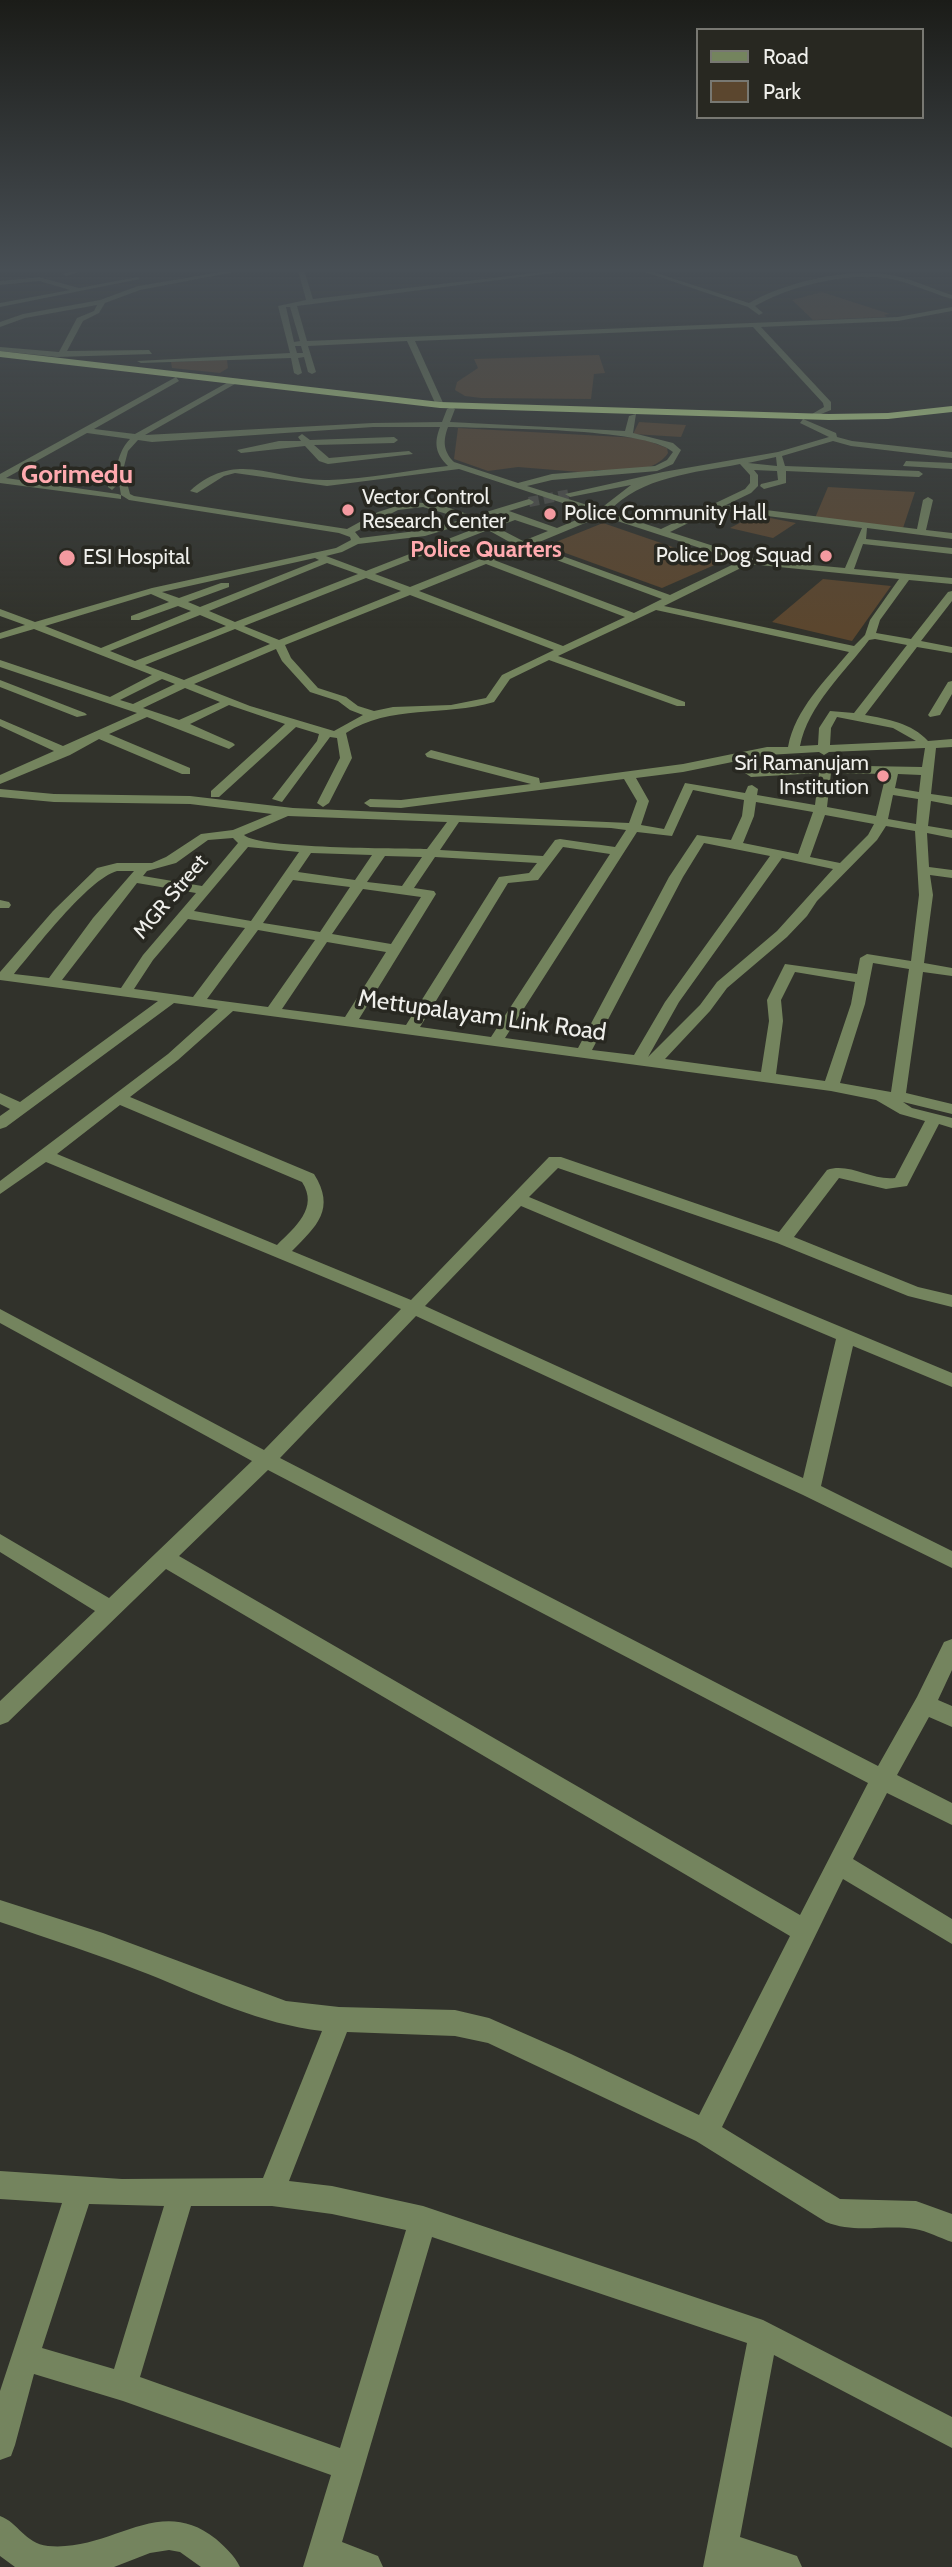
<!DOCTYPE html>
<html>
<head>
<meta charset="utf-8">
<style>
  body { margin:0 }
  #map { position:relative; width:952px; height:2567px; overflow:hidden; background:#31322b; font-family:Cabin,sans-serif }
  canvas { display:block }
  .legend { position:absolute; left:696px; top:28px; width:228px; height:91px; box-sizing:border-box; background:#282821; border:2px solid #787872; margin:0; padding:9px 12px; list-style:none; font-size:21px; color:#efefeb }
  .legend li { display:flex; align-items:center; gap:14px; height:35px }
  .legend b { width:35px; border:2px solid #787872 }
</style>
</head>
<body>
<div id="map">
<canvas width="952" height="2567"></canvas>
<ul class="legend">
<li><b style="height:9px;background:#74845e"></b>Road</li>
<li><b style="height:19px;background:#5b462e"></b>Park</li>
</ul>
</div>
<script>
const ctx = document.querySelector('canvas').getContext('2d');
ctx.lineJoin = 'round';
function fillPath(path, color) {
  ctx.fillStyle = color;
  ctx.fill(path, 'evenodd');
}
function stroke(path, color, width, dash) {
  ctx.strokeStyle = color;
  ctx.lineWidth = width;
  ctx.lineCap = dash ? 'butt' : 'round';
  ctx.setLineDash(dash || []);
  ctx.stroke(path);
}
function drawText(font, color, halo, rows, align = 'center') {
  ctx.font = font + ' Cabin,sans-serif';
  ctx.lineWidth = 7;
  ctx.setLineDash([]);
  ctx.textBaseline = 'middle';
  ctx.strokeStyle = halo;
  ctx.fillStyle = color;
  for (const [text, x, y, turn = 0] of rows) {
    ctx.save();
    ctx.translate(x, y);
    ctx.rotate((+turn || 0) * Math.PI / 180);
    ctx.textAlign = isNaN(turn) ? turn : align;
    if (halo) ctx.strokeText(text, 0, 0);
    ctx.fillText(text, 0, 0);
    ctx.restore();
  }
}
const green = new Path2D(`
  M 822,292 L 890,314 L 884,315 L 887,317 L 813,320 L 792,300 Z
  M 599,355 L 605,373 L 594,374 L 591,399 L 481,398 L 465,396 L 455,390 L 457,382 L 478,368 L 474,359 Z
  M 227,360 L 228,368 L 220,373 L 172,368 L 171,362 Z
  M 639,422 L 686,425 L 681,437 L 633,434 Z
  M 458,428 L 640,438 L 667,448 L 668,453 C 654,475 618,470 594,470 L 592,473 L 518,467 L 488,471 L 454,459 Z
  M 828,487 L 915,492 L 903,528 L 815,518 Z
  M 755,515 L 796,523 L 773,538 L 730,528 Z
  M 603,523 L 719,563 L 662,588 L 546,546 Z
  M 823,579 L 891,586 L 852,641 L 772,622 Z`);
const minorTunnel = new Path2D(`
  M 529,502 L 570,494`);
const minor = new Path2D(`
  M 76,270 L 85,270 L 66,276 L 63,274 Z
  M 233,270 L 245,270 L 140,290 L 105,303 L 99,313 L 83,321 L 67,351 L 149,350 L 152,354 L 57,357 L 0,351 L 0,347 L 59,352 L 77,318 L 94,311 L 97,305 L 25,318 L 0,327 L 0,322 L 23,314 L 100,300 L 138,286 Z
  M 298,270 L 304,270 L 313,299 L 560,270 L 576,270 L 297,306 L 307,341 L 898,317 L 952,307 L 952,311 L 898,321 L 761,327 L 831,402 L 831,410 L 816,416 L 812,414 L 824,407 L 823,403 L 753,327 L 415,341 L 444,405 L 440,407 L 436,405 L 407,341 L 308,346 L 316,372 L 312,374 L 308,372 L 304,357 L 298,358 L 302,373 L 298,375 L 294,373 L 291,358 L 141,363 L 137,361 L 290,353 L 278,306 L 306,300 ZM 286,307 L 290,307 L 300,341 L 294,342 ZM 295,346 L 301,346 L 303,353 L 297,353 Z
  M 639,270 L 647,270 L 749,303 C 786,282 842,269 885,274 C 908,277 930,288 952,295 L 952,299 C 930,293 908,281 885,278 C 844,273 790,286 755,306 L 763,313 L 759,315 L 748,307 Z
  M 39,277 L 79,288 L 137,277 L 140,279 L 0,307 L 0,303 L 70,290 L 39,281 L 0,285 L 0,281 Z
  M 176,377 L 179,381 L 94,429 L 135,434 L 232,380 L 235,384 L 145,435 L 373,423 L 442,422 L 447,409 L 451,407 L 455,409 L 450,422 L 625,431 L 629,416 L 636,414 L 633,433 L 673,443 L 681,450 L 673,464 L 657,471 L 552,480 L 527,486 L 600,509 L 631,485 L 570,497 L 565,494 L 663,472 L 778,452 L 829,437 L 800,423 L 803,419 L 836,433 L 837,437 L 852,441 L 952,452 L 952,458 L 851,446 L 833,441 L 782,456 L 785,466 L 919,471 L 923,474 L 919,477 L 786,471 L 786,483 L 764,489 L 760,486 L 761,484 L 778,480 L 777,471 L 754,470 L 758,475 L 758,486 L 751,493 L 726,505 L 917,529 L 923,500 L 928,497 L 933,500 L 926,530 L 952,533 L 952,539 L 867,528 L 866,539 L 952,548 L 952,554 L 863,544 L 854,569 L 952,578 L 952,584 L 909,580 L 880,620 L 876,633 L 911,639 L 948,592 L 952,591 L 952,601 L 921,641 L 952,647 L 952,653 L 917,647 L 865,715 C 887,719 912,723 928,741 L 952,739 L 952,747 L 936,748 L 931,794 L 952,797 L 952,805 L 931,801 L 928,826 L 952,830 L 952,838 L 927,833 L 929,867 L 952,870 L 952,878 L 930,875 L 933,895 L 924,963 L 952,968 L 952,976 L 923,972 L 906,1093 L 952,1104 L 952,1114 L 903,1102 L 912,1108 L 952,1118 L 952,1128 L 939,1124 L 907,1186 L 886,1189 L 839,1178 L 794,1237 L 918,1287 L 952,1295 L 952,1307 L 908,1296 L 777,1243 L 558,1168 L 529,1197 L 952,1373 L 952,1387 L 853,1346 L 821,1486 L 952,1551 L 952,1568 L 803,1495 L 416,1316 L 280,1458 L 878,1766 L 917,1697 L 944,1642 L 952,1639 L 952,1670 L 938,1700 L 952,1706 L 952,1727 L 929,1717 L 897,1775 L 952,1803 L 952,1825 L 887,1793 L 853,1859 L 952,1919 L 952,1944 L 843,1879 L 722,2127 L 840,2199 L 916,2201 L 952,2214 L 952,2242 C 940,2238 927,2231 915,2229 C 885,2224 855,2234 826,2222 L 696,2141 L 488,2043 L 455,2036 L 347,2032 L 289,2181 L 332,2186 L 423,2206 L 763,2320 L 952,2417 L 952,2448 L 774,2355 L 740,2537 L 797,2556 L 802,2567 L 703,2567 L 747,2343 L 432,2237 L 342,2542 L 378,2556 L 383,2567 L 303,2567 L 331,2475 L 123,2401 L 34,2374 L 15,2445 L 11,2456 L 0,2460 L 0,2391 L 62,2203 L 0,2199 L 0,2171 L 122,2179 L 263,2178 L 322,2031 C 261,2024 205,1997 148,1974 C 99,1955 50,1939 0,1922 L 0,1900 L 103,1933 L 286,2001 L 339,2007 L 455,2010 L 489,2018 L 571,2054 L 699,2115 L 790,1936 L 166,1569 L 8,1722 L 0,1725 L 0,1701 L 95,1611 L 0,1552 L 0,1534 L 109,1598 L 252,1461 L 0,1323 L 0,1309 L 264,1450 L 401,1309 L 46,1162 L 0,1194 L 0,1181 L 168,1054 L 218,1009 L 174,1003 L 6,1127 L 0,1129 L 0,1116 L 10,1109 L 0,1104 L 0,1093 L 20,1102 L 158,1001 L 0,980 L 0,972 L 53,911 L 97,868 L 117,863 L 152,863 L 166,857 L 201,834 L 233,830 L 272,814 L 190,804 L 54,802 L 0,797 L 0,789 L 54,794 L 190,796 L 293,808 L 629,823 L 637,801 L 624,779 L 401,808 L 370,807 L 364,803 L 370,799 L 401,800 L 531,784 L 427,757 L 425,754 L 431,750 L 539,778 L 540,783 L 683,764 L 767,747 L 788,747 C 795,709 826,680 849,652 L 656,610 L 558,656 L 685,702 L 685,706 L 677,706 L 549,660 L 510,679 L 494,702 C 444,717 390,704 346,733 L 352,758 L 329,803 L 323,807 L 317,803 L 340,758 L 337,738 L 330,737 L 282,802 L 272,799 L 317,741 L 319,734 L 296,727 L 219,797 L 211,797 L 211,791 L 285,724 L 229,705 L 190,724 L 233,743 L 235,745 L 229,749 L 147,717 L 109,734 L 190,768 L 190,774 L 182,774 L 99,739 L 70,755 L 0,784 L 0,775 L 54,751 L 0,726 L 0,719 L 63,746 L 137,713 L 0,667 L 0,660 L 110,697 L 152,675 L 34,629 L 0,639 L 0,633 L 25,625 L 0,616 L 0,609 L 35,622 L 152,588 L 336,548 L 351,540 L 350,537 L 339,533 L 129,500 L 121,495 L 119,483 L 112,490 L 108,487 L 108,482 C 119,471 116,453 130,439 L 87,433 L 6,478 L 118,494 L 121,495 L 121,499 L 0,483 L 0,474 ZM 373,427 L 440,427 C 434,443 435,453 448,466 C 409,470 368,479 329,480 C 275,482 238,448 190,491 L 197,493 L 224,476 L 235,473 L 327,486 L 459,469 L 593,513 L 557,528 L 509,511 L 532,504 L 534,502 L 529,499 L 473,516 L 438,504 L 409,502 L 378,512 L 347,529 L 134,496 L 130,494 L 126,479 L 121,478 L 128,451 L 138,440 L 152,442 ZM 448,427 C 493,429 644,427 673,452 L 667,460 L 655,466 L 552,474 L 518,483 L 454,462 C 443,451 443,441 448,427 ZM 776,457 L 777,466 L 748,463 ZM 740,464 L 750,475 L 750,483 L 745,489 L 661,529 L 608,512 C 642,476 694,473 740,464 ZM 423,507 L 464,519 L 424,530 L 360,538 L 355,532 L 398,510 ZM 717,509 L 720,510 L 862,528 L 845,568 L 757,560 L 670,532 ZM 501,513 L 507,516 L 366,571 L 326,556 L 342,552 L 358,544 L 425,536 ZM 602,516 L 740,561 L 670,595 L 532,545 ZM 515,520 L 548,531 L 523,541 L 496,527 ZM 488,530 L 515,545 L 410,587 L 375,574 ZM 524,548 L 662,599 L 634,613 L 494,560 ZM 315,558 L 319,560 L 200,607 L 188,602 L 229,587 L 229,583 L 221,583 L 179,598 L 162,592 ZM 327,563 L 358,574 L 235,622 L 209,611 ZM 486,564 L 625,617 L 563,646 L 419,591 ZM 749,564 L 899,579 L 870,620 L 865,635 L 854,646 L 664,606 ZM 366,578 L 401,591 L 279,640 L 244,626 ZM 151,594 L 169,602 L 131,616 L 131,620 L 139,620 L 178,606 L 191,611 L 101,648 L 45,626 ZM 410,595 L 554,650 L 502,675 L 486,698 L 451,705 L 393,707 L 374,711 L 358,706 L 346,697 L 318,688 L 291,658 L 285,645 ZM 200,615 L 226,626 L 135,661 L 110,651 ZM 235,629 L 270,644 L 184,680 L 145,665 ZM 875,639 L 907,645 L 854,713 L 830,711 L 819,728 L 818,745 L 800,746 C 808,705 845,672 869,640 ZM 276,649 L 282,661 L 310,692 L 338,701 L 350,710 L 363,715 L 334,731 L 250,706 L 194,684 ZM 162,679 L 175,684 L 133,704 L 120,700 ZM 185,688 L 220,702 L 179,720 L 143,708 ZM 837,717 L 893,728 L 916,741 L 830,745 L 831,728 ZM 925,748 L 922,767 L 809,765 L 751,769 L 745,773 L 751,777 L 819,773 L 815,805 L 757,795 L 758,789 L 752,785 L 748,786 L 745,793 L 685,783 L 664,829 L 641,825 L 649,801 L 636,778 L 683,772 L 767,755 L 819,752 L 824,755 L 829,752 ZM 831,773 L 886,774 L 876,816 L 827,807 ZM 898,774 L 921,775 L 919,792 L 895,788 ZM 693,790 L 744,800 L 742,816 L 731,840 L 697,835 L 669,877 L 578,1048 L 505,1038 L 637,832 L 672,836 ZM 893,795 L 918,799 L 916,824 L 888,819 ZM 756,802 L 813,812 L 798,854 L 743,843 L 754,816 ZM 825,815 L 874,824 L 868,835 L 840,863 L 810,857 ZM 288,816 L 447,822 L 427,849 C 399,848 258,849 244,835 ZM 459,822 L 611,828 L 626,830 L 615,847 L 560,839 L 555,840 L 543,856 L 440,850 ZM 886,826 L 915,831 L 919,895 L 911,961 L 867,954 L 860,958 L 857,974 L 785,964 L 767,1000 L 769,1021 L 761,1072 L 665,1059 L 710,1011 L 727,988 L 787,937 L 807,916 L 817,901 L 877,840 ZM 233,838 L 238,843 L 202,886 L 143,876 L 147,871 L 176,863 L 208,840 ZM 704,843 L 770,856 L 665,1002 L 634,1055 L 592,1050 L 683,877 ZM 248,847 L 299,852 L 251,921 L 194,911 ZM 563,847 L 610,854 L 491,1037 L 420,1027 L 508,883 L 538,880 ZM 311,853 L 372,855 L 355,880 L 298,872 ZM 385,856 L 422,857 L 402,886 L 367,882 ZM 435,857 L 537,863 L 529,873 L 499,877 L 406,1025 L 359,1019 L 436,894 L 434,891 L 414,888 ZM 782,858 L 833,869 L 777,931 L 717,982 L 700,1005 L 648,1057 L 679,1002 ZM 117,871 L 134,871 L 93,918 L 49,978 L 14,974 C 35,949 88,879 117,871 ZM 293,880 L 350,887 L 320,932 L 263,923 ZM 137,883 L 196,893 L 143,955 L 121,988 L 62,980 ZM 363,889 L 421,897 L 391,944 L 332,934 ZM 188,919 L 245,928 L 193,997 L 134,989 L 153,960 ZM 258,930 L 315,940 L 268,1007 L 207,999 ZM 327,942 L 386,952 L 345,1017 L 282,1009 ZM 873,963 L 909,969 L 891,1092 L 840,1083 L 865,1004 ZM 795,972 L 855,982 L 851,1004 L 825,1081 L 776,1074 L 783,1021 L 781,1000 ZM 233,1011 L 831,1091 L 876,1100 L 900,1114 L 925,1121 L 895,1178 C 872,1181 849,1162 827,1170 L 779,1232 L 561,1157 L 549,1157 L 411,1300 L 292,1251 C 317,1226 336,1209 314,1174 L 130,1097 L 178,1060 ZM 120,1105 L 302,1182 C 319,1208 295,1227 277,1245 L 57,1154 ZM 521,1206 L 836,1339 L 803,1478 L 425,1306 ZM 268,1470 L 868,1783 L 800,1915 L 179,1556 ZM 89,2204 L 164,2206 L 114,2369 L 42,2348 ZM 191,2206 L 272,2206 L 332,2214 L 406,2230 L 340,2448 L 140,2377 Z
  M 302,434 L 310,440 L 394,437 L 398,440 L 394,443 L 314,445 L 329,458 L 409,451 L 413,454 L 328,464 L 319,461 L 305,446 L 241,453 L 237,450 L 279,441 L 301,441 L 298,437 Z
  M 906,461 L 952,463 L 952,469 L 903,466 Z
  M 0,680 L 85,713 L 87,715 L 77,717 L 0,687 Z
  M 952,681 L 952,694 L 940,715 L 930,717 L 928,715 L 948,682 Z
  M 0,900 L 9,902 L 11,905 L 9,908 L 0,908 Z
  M 0,2516 C 19,2523 24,2543 48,2546 C 113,2552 158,2493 216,2539 C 226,2548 234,2555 240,2567 L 201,2567 L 180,2552 L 169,2550 L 150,2553 L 114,2567 L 15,2567 L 0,2556 Z`);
const highway = new Path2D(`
  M 0,351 L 440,402 L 829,414 L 888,413 L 952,406 L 952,412 L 888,419 L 829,420 L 440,408 L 0,357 Z`);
const markers = [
  [348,510,7,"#f49aa0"],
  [550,514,7,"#f49aa0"],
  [826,556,7,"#f49aa0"],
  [67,558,9,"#f49aa0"],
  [883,776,7,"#f49aa0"]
];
const farPoinames = [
  ["Vector Control",362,498],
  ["Research Center",362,522],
  ["Police Community Hall",564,514],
  ["Police Dog Squad",812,556,"right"],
  ["ESI Hospital",83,558],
  ["Sri Ramanujam",869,764,"right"],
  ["Institution",869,788,"right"]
];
const farStreetnames = [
  ["MGR Street",171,897,-50]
];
const farQuarternames = [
  ["Police Quarters",486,550]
];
const streetNames = [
  ["Mettupalayam Link Road",482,1016,8]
];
const farDistrictnames = [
  ["Gorimedu",77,475]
];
fillPath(green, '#5b462e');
stroke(minorTunnel, '#4e4e48', 10, [10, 5]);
fillPath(minor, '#74845e');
fillPath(highway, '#d2f798');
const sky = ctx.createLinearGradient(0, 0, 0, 629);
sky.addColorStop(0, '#1b1c18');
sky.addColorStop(0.43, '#484f55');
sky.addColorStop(1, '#484f5500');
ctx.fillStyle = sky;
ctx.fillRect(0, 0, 952, 629);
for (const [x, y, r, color] of markers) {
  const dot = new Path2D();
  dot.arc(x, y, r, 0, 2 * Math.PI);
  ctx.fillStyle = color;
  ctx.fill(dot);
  stroke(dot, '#282821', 2.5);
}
drawText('21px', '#efefeb', '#282821', farPoinames, 'left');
drawText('21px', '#efefeb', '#282821', farStreetnames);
drawText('bold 23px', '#ffaaaf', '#282821', farQuarternames);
drawText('24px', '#efefeb', '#282821', streetNames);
drawText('bold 26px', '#ffaaaf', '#282821', farDistrictnames);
</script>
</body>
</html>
